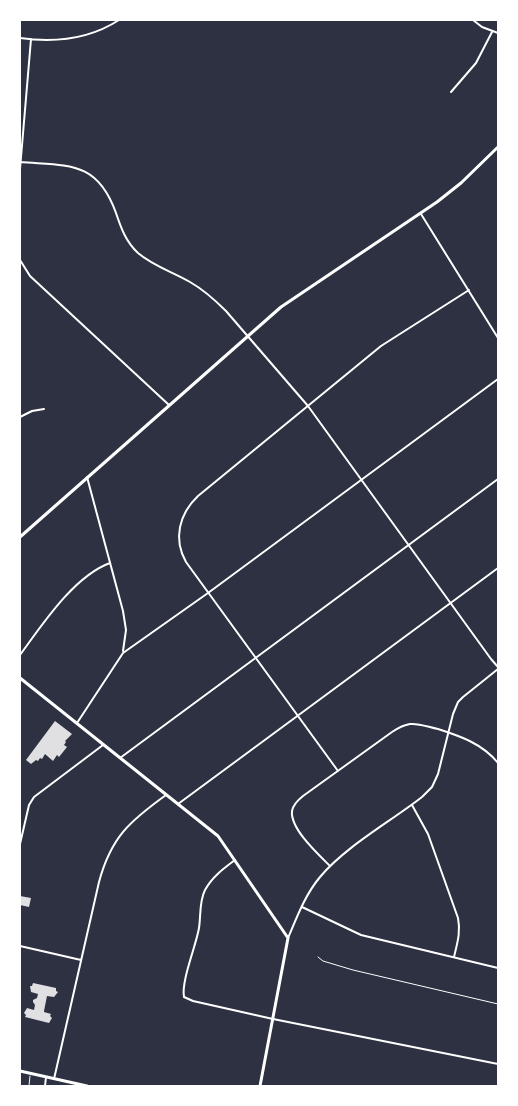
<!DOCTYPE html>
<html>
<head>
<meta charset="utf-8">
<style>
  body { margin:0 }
  #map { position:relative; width:518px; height:1106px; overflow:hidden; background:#2d3142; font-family:"Roboto Serif",serif }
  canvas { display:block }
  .frame { position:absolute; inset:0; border:21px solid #fff; pointer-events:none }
</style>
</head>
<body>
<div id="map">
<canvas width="518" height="1106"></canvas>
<div class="frame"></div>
</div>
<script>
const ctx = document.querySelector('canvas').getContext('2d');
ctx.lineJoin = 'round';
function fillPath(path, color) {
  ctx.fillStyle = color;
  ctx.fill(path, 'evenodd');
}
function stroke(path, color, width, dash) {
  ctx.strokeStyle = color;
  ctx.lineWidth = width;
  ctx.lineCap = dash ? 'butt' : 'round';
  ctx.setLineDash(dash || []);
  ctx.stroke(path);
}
const building = new Path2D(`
  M 55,721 L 72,734 L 65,741 L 66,742 L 64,745 L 67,747 L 59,757 L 57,755 L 53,761 L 45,754 L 42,759 L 40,758 L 38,761 L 36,760 L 31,764 L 26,760 Z
  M 20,896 L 31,898 L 29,907 L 20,905 Z
  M 33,983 L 56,988 L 56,991 L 58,992 L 54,997 L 47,996 L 44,1011 L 44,1012 L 51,1014 L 50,1016 L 52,1018 L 49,1023 L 25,1017 L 26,1015 L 24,1013 L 27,1008 L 34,1010 L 35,1005 L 33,1002 L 33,1000 L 37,998 L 38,994 L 31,992 L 30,986 L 32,986 Z`);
const service = new Path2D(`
  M 318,957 L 323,961 L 353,970 L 498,1004
  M 29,1086 L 30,1076`);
const minor = new Path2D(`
  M 473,20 L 482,27 L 498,33
  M 20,38 C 55,43 88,40 119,20
  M 451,92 L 476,63 L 492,32
  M 20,162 C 68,166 97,160 116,213 C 121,228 126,242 138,253 C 153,266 173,272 190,282 C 204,290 215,300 226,311 L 308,406 L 491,659 L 498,667
  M 20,169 L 31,39
  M 421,214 L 498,338
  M 20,260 L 30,276 L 169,405
  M 20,417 L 32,411 L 44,409
  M 87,477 L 123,611 L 126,630 L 123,651
  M 20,655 C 42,625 74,576 110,563
  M 77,723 L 123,653 L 208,593 L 498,379
  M 120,758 L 498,479
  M 338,771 L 186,562 C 173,539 179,514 198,496 L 381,346 L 469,290
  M 178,804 L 498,568
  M 412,805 L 428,834 L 458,918 C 461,932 457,944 454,957
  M 20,844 L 29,805 L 34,797 L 103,745
  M 235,860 C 223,869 212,877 205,890 C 199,902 201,915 199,928 C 196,946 181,981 184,997 L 193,1001 L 273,1019 L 498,1064
  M 330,866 C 319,855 290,829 292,811 C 293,805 298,800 303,796 L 392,732 C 398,728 403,725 410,724 C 419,723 428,727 438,729 C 460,736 483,744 498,763
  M 302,907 L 361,935 L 498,968
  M 288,938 C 297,917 305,895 320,877 C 346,846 390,822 422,797 L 432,787 L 438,774 L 453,714 L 458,702 L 463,697 L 498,669
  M 20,946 L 81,960
  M 54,1079 L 99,882 C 111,837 130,821 166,795
  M 45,1086 L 46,1077`);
const tertiary = new Path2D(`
  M 20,678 L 218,836 L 288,938 L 260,1086`);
const secondary = new Path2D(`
  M 20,537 L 281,307 L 437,202 L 461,183 L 498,147
  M 20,1071 L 87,1086`);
fillPath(building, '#e0e0e3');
stroke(service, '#fff', 1);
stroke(minor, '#fff', 2);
stroke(tertiary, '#fff', 3);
stroke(secondary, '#fff', 3);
</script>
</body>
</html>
